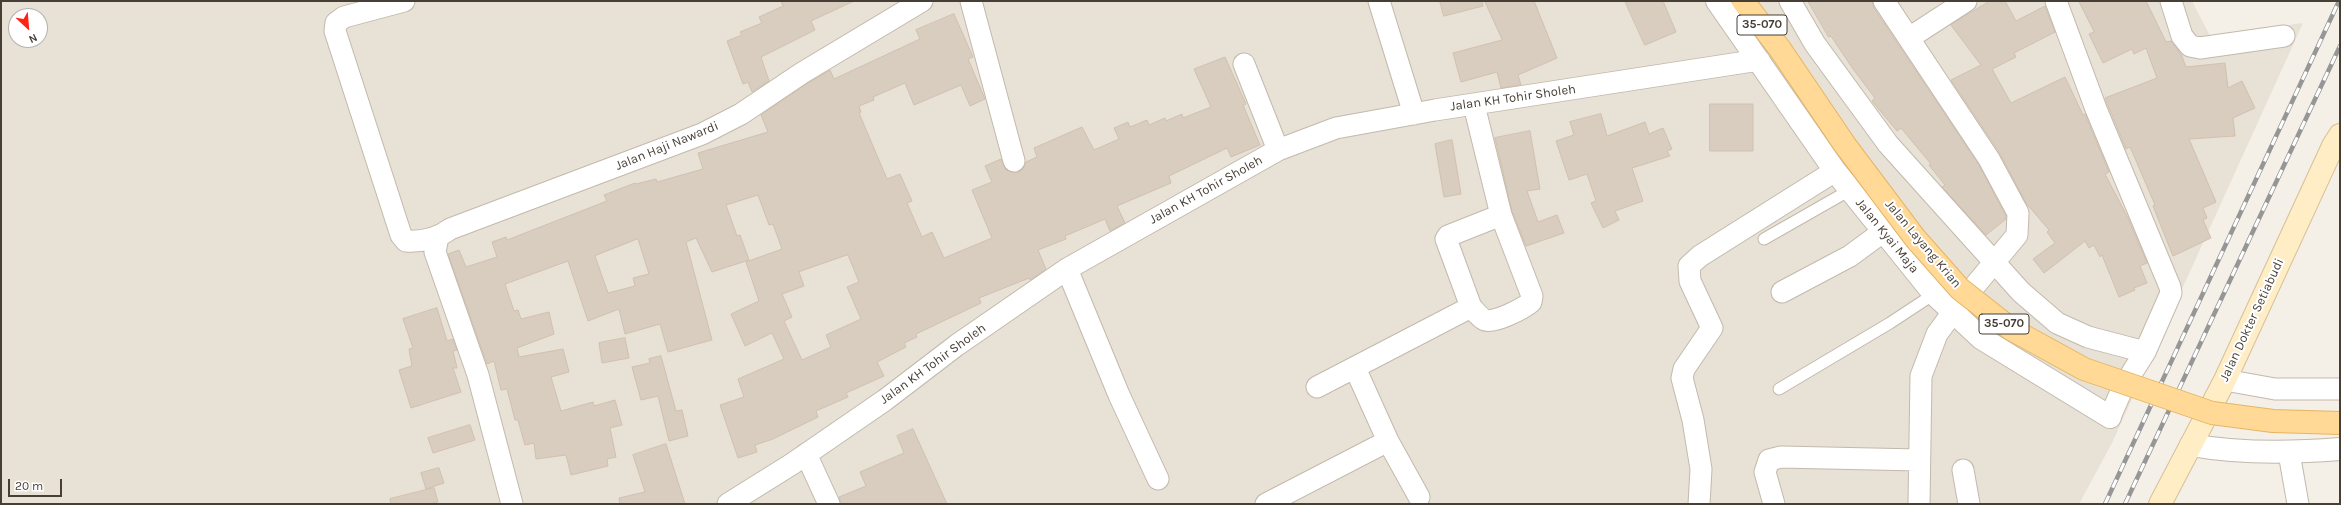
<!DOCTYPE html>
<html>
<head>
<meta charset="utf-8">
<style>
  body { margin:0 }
  #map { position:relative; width:2341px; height:505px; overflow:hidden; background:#f4efe7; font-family:Karla,sans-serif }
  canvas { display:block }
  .frame { position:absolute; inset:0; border:2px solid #473f36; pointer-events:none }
  .north { position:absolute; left:8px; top:8px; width:40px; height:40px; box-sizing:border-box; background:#fff; border:1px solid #b5b2af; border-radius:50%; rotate:154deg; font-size:11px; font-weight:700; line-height:16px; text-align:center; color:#473f36 }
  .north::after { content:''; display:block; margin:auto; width:14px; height:18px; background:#fe2514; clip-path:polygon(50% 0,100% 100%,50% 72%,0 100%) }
  .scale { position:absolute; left:8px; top:479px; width:54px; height:18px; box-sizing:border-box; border:2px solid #473f36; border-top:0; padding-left:5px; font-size:12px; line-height:14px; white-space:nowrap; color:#473f36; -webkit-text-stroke:3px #fff; paint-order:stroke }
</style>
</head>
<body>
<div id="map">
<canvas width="2341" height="505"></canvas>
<div class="frame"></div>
<div class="north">N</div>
<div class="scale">20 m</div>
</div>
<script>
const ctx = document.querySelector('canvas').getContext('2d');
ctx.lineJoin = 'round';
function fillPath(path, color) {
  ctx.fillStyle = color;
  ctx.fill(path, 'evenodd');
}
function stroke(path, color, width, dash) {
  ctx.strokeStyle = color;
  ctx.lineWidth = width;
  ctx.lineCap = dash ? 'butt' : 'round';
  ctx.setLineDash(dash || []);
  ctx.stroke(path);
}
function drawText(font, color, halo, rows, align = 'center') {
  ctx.font = font + ' Karla,sans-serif';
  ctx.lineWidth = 4;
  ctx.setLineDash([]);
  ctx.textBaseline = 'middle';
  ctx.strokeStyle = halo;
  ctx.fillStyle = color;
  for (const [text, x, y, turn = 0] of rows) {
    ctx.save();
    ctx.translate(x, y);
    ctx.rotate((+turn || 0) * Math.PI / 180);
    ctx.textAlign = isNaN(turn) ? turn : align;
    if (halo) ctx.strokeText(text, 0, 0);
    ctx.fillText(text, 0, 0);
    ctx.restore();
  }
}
const residential = new Path2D(`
  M 1,1 L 2192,1 L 2210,36 L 2303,23 L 2112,443 L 2079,504 L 1,504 ZM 16,16 L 40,16 L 40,40 L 16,40 Z`);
const building = new Path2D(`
  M 781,1 L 854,1 L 811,21 L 815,30 L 761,57 L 769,81 L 752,92 L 748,82 L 743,84 L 727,41 L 742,35 L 740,32 L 762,23 L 759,17 L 783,6 Z
  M 1440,1 L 1482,1 L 1483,6 L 1444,16 Z
  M 1485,1 L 1534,1 L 1557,58 L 1518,75 L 1521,85 L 1501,88 L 1497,72 L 1461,82 L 1453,53 L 1502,40 Z
  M 1625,1 L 1663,1 L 1676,32 L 1645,45 Z
  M 1808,1 L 1872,1 L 1874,8 L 1979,165 L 2006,216 L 2006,219 L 1986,235 L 1942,187 L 1945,185 L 1929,165 L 1931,164 L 1901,128 L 1897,131 L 1872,101 L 1875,98 L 1853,69 L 1831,36 L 1829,37 Z
  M 1990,1 L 2005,1 L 2016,21 L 2045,6 L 2055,32 L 2014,53 L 2016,57 L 1992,69 L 2011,103 L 2065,77 L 2083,115 L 2085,114 L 2109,172 L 2105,174 L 2128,218 L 2147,263 L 2140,266 L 2147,283 L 2134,288 L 2135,290 L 2119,297 L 2102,255 L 2100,257 L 2094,245 L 2089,248 L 2085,241 L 2044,273 L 2033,259 L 2055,243 L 2047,232 L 2049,230 L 2026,203 L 1999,152 L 1951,80 L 1981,65 L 1951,25 Z
  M 2079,1 L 2146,1 L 2166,42 L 2171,41 L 2181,54 L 2186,67 L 2225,63 L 2228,88 L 2242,81 L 2255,108 L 2233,118 L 2235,136 L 2189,139 L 2216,202 L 2203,208 L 2207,218 L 2203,220 L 2211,238 L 2173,256 L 2153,206 L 2155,205 L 2137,163 L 2130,147 L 2126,149 L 2105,98 L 2157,78 L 2146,48 L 2134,54 L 2132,49 L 2103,63 L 2089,34 L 2094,32 Z
  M 954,14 L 973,57 L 968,59 L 985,99 L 970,106 L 961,85 L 914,105 L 905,83 L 873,97 L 874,100 L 859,106 L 861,112 L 859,113 L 887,179 L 900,174 L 912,201 L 907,203 L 922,237 L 932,232 L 944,258 L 992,238 L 972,190 L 992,182 L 985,166 L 1001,159 L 1006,170 L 1017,173 L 1023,169 L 1026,162 L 1037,157 L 1034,148 L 1082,127 L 1094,150 L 1119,139 L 1114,128 L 1128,122 L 1130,127 L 1147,120 L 1149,125 L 1165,118 L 1166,121 L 1182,114 L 1183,118 L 1211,107 L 1194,69 L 1225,57 L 1246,104 L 1243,105 L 1260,145 L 1231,157 L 1227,148 L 1169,176 L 1171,183 L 1117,206 L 1125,223 L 1110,231 L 1105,219 L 1065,236 L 1066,239 L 1038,250 L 1046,269 L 1030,280 L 1029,278 L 979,298 L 981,303 L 916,334 L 917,337 L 904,343 L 906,347 L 877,362 L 884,376 L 846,393 L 848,397 L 816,411 L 818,417 L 773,439 L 755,445 L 757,452 L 738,458 L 720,405 L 744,397 L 738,379 L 784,359 L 772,333 L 745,346 L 731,314 L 759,301 L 746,262 L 782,249 L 773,224 L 769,225 L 758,195 L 726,205 L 737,236 L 740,235 L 749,260 L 712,272 L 696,238 L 686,242 L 712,340 L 668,352 L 660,324 L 625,334 L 619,309 L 588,321 L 568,261 L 505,284 L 514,311 L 518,310 L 521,319 L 549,312 L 554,334 L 517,348 L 519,357 L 563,349 L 569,372 L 551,377 L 561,411 L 593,402 L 594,406 L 615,400 L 622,425 L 610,428 L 616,457 L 607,459 L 608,466 L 571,475 L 566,455 L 536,459 L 534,443 L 525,445 L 518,420 L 515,420 L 507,389 L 501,390 L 494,361 L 487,364 L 448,254 L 459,250 L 466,267 L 497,257 L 492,242 L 506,237 L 507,240 L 607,201 L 604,195 L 635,183 L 636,184 L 656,179 L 657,182 L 703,169 L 698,153 L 768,132 L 761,115 L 808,83 L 830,70 L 834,79 L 920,39 L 916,30 ZM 638,239 L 649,274 L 633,278 L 635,286 L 608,293 L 595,256 ZM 848,255 L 859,282 L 847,287 L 861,319 L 826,335 L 831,347 L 802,360 L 784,321 L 792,317 L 782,294 L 804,286 L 799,272 Z
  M 1710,104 L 1753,104 L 1753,151 L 1710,151 Z
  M 1601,114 L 1607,136 L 1645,122 L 1649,134 L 1663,128 L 1672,149 L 1667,151 L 1670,156 L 1632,168 L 1643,201 L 1615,211 L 1619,220 L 1603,228 L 1591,203 L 1596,201 L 1587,174 L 1569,180 L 1556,141 L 1574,135 L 1570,122 Z
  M 1530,131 L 1540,189 L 1527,191 L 1538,222 L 1557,215 L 1564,233 L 1526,246 L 1512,211 L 1495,138 Z
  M 1452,140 L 1461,194 L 1444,197 L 1435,144 Z
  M 437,308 L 447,341 L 453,339 L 457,350 L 453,351 L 457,368 L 453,368 L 461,392 L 411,408 L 399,370 L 412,366 L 409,349 L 413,348 L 403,319 Z
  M 625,338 L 629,358 L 602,363 L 599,343 Z
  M 661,356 L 676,411 L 682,410 L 688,436 L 669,441 L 658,396 L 641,400 L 632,367 L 650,363 L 649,359 Z
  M 470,425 L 475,440 L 433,453 L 428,438 Z
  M 913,429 L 947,504 L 841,504 L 839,497 L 866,486 L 860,472 L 904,453 L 897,436 Z
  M 666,444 L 685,504 L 620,504 L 619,498 L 645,492 L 633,455 Z
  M 439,468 L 444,483 L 426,489 L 421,473 Z
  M 434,488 L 438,502 L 429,504 L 391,504 L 390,499 Z`);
const service = new Path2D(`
  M 1764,239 L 1850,190
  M 1779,389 L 1890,323 L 1934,294`);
const minor = new Path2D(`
  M 404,1 L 344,17 L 336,23 L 335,31 L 401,235 L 406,241 C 423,242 437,239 450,229 L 702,134 L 741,114 L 802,73 L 922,1
  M 971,1 L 1014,161
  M 1379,1 L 1414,114
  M 1790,1 L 1815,44 L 1888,144 L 2021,292 L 2057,323 L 2088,337 L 2145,352
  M 1884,1 L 1989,159 L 2018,213 L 2017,235 L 1953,312 L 1937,334 L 1921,376 L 1919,504
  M 2056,1 L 2096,109 L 2170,287 L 2171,293 L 2145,352 L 2123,387 L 2110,417
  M 2171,1 L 2182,36 L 2190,46 L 2200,48 L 2284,36
  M 1909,38 L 1966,1
  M 1244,64 L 1278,150
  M 438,237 L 435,252 L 478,375 L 512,504
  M 1067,269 L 1119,395 L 1158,479
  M 1782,292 L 1850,256 L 1884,231
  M 1471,307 C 1475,311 1480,318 1485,320 C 1494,324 1524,308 1531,302 L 1532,296 L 1501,215 L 1474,105
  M 1355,368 L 1388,441 L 1419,497
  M 2225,380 L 2275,389 L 2340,389
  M 1317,387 L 1471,307 L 1446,239 L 1448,236 L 1501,215
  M 2289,453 L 2298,504
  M 806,454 L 829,504
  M 1963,470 L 1969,504
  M 728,504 L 792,464 L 885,400 L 957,345 L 1067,269 L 1278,150 L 1336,128 L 1435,110 L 1759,60
  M 1266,504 L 1388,441
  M 1699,504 L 1701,469 L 1693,420 L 1682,378 L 1684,369 L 1712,328 L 1690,281 L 1689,266 L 1700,256 L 1835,171
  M 1774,504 L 1765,472 L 1769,460 L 1781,457 L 1918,460`);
const tertiary = new Path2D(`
  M 1717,1 L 1835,171 L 1934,294 L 1981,338 L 2110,417
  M 2191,445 C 2241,454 2290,453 2340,449`);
const secondary = new Path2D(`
  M 2160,504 L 2225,380 L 2333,146 L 2340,135`);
const primary = new Path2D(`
  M 1743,1 L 1780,49`);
const rail = new Path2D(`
  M 2105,504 L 2339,1
  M 2125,504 L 2340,46`);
const primaryBridge = new Path2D(`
  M 1780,49 L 1845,145 L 1915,238 L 1960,289 L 2011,329 L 2084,369 L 2212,413 L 2273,421 L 2340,423`);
const shields = [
  [1762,25,50],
  [2004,324,50]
];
const shieldNames = [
  ["35-070",1762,25],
  ["35-070",2004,324]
];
const streetNames = [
  ["Jalan KH Tohir Sholeh",1513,98,-8],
  ["Jalan Haji Nawardi",667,146,-22],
  ["Jalan KH Tohir Sholeh",1206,190,-29],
  ["Jalan Kyai Maja",1887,236,51],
  ["Jalan Layang Krian",1923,244,50],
  ["Jalan Dokter Setiabudi",2252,320,-65],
  ["Jalan KH Tohir Sholeh",933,364,-36]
];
fillPath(residential, '#e8e1d5');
fillPath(building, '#d9cdbf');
stroke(building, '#d1c1af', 1);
stroke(service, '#c3b9ac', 13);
stroke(minor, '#c3b9ac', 23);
stroke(tertiary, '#c3b9ac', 24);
stroke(secondary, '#d5c096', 24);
stroke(primary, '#e6b563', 24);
stroke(service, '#fff', 11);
stroke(minor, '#fff', 21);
stroke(tertiary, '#fff', 22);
stroke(secondary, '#ffedc6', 22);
stroke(primary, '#ffd995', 22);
stroke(rail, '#969696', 4.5);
stroke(rail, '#fff', 3, [9]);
stroke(primaryBridge, '#e6b563', 24, []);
stroke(primaryBridge, '#ffd995', 22);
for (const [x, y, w] of shields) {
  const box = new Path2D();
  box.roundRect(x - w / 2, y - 10, w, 20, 3);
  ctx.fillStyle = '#fff';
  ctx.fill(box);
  stroke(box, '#473f36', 1);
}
drawText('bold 12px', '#473f36', null, shieldNames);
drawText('13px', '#473f36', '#fff', streetNames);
</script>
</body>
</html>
